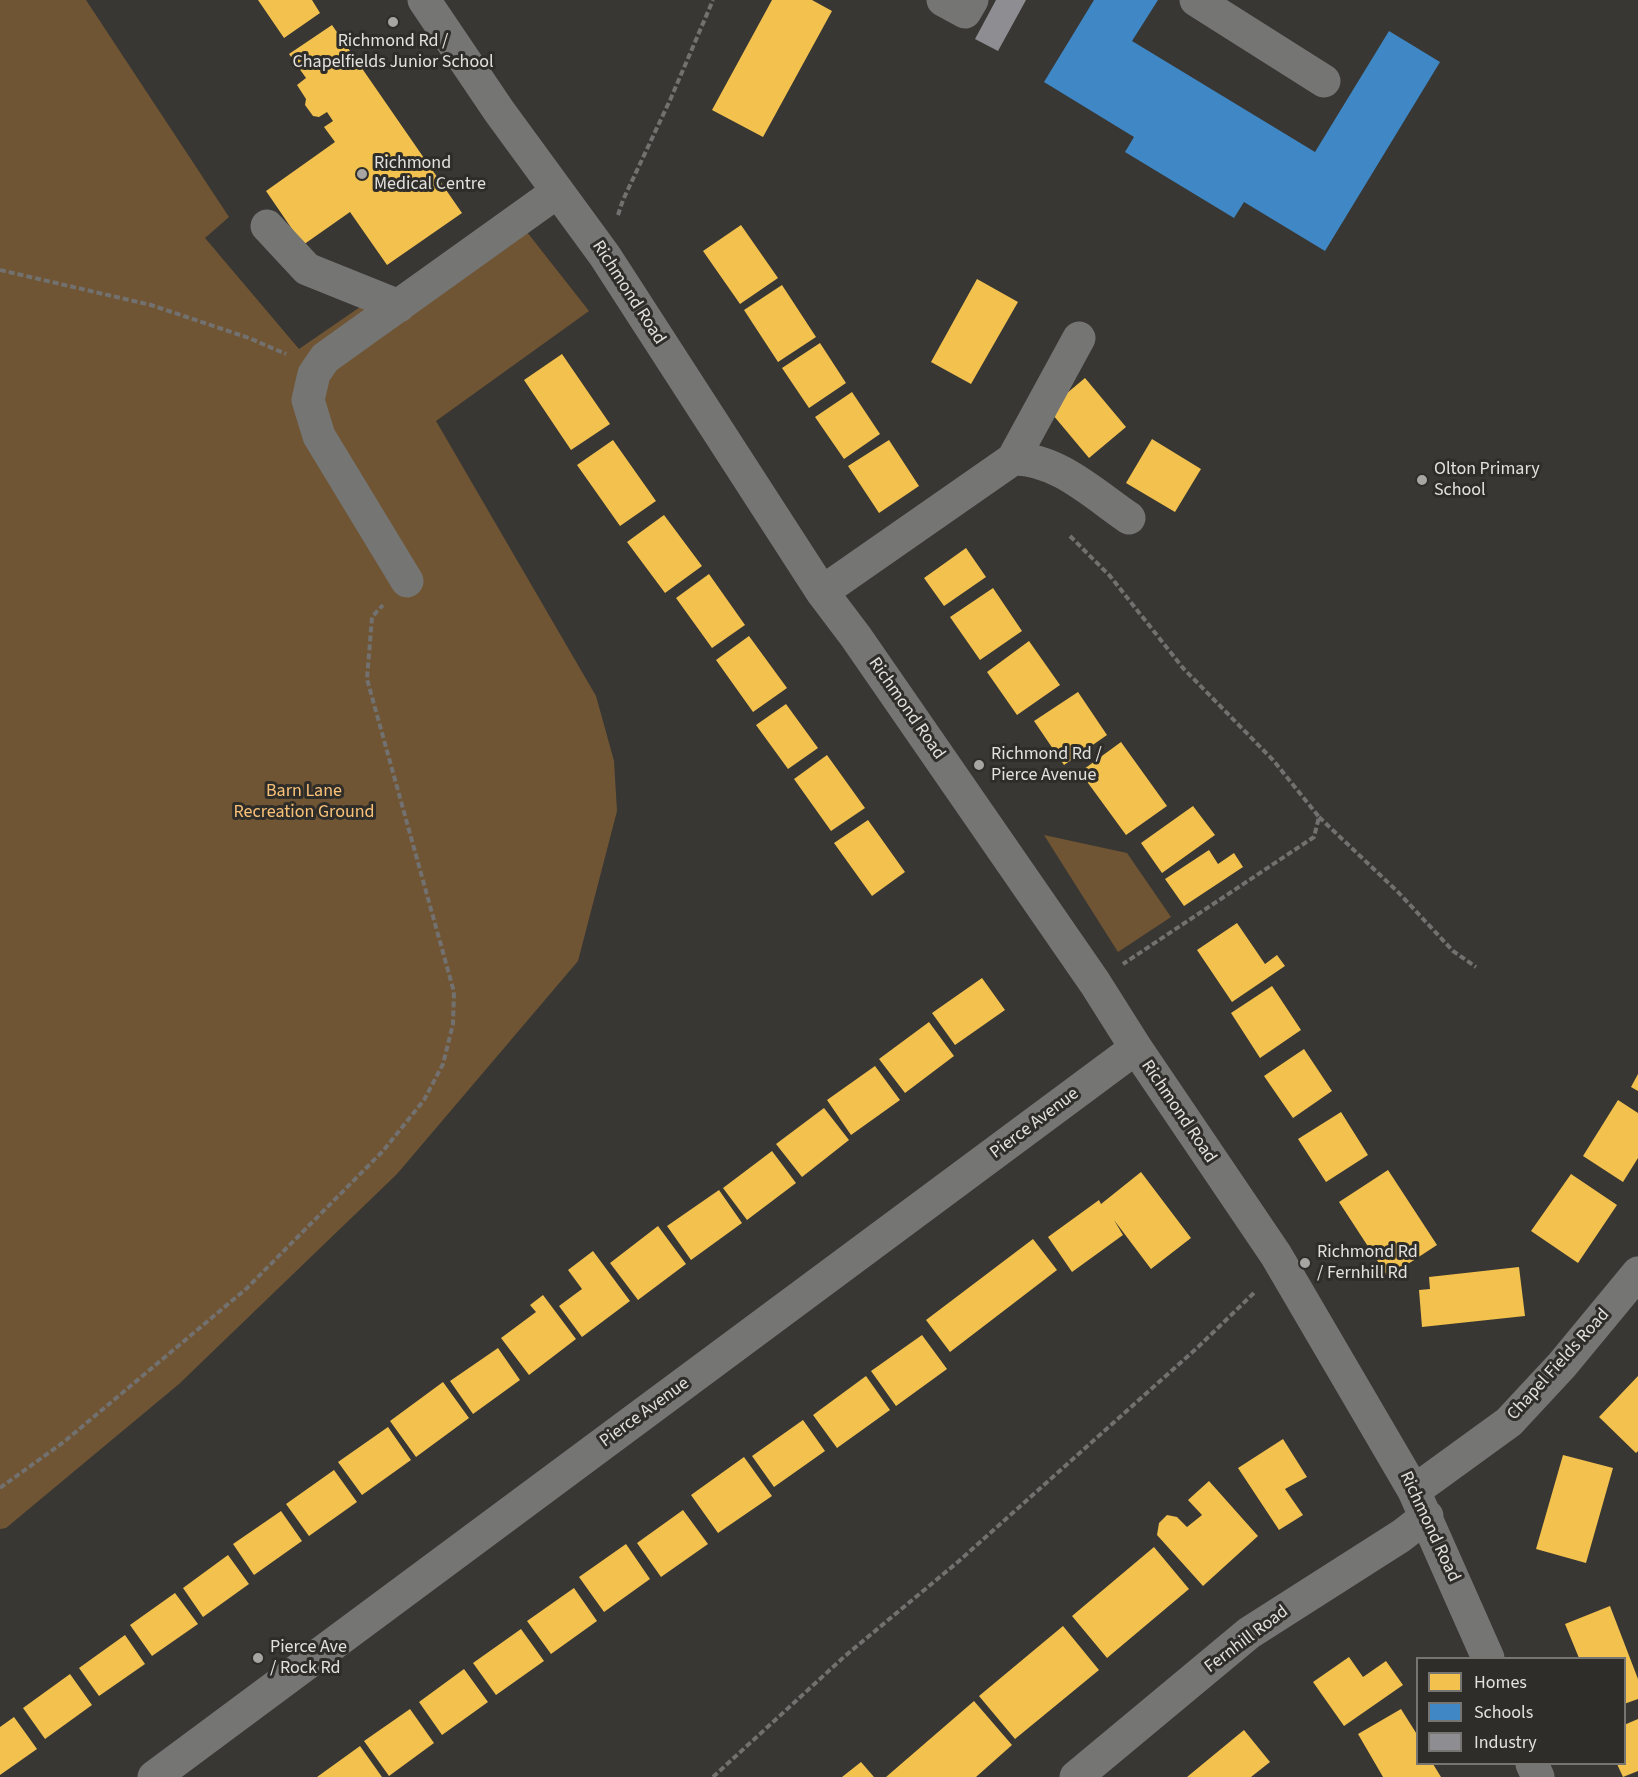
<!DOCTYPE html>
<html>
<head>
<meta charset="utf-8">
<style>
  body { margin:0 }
  #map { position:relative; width:1638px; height:1777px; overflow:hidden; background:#393734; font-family:"Source Sans 3",sans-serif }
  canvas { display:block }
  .legend { position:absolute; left:1416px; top:1657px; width:210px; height:108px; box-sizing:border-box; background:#2f2d29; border:2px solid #777571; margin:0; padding:8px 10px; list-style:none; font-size:18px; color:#e3e1de }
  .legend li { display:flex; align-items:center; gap:12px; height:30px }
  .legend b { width:30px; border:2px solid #777571 }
</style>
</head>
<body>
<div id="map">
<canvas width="1638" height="1777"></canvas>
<ul class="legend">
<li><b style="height:16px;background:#f2c14e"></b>Homes</li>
<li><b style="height:16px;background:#3f88c5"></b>Schools</li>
<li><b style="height:16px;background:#8d8d92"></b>Industry</li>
</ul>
</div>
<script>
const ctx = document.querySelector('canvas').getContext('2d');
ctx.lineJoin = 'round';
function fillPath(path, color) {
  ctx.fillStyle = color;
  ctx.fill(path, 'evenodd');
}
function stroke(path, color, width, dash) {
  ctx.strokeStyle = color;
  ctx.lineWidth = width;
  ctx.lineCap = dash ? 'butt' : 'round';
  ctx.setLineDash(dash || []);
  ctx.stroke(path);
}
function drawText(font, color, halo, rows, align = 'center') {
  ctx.font = font + ' "Source Sans 3",sans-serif';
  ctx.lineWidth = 6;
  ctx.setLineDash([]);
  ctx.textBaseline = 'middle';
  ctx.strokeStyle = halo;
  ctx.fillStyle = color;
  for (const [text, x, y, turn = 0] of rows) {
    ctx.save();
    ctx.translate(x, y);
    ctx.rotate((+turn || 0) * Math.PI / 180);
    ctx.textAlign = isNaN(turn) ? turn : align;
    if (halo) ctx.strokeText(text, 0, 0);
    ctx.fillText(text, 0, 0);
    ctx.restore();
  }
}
const green = new Path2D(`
  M 0,0 L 86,0 L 229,217 L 205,238 L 299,349 L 363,305 L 523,227 L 589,311 L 436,421 L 596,696 L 614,761 L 617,811 L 578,961 L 397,1174 L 179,1384 L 6,1528 L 0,1529 Z
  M 1044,835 L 1127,853 L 1171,917 L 1118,952 Z`);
const homes = new Path2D(`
  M 258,0 L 312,0 L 320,13 L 284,38 Z
  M 772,0 L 812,0 L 832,11 L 763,137 L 712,110 Z
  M 332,25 L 462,213 L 387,265 L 350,212 L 303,245 L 266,191 L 335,142 L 324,127 L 333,121 L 327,112 L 319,117 L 313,116 L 305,105 L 306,99 L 297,85 L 306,78 L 289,54 Z
  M 741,225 L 778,278 L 740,304 L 703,251 Z
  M 977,279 L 1018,302 L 971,384 L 931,362 Z
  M 782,285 L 816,337 L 778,362 L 744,310 Z
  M 820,343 L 846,383 L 809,408 L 782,368 Z
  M 562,354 L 610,424 L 571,450 L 524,380 Z
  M 1085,378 L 1126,427 L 1089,458 L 1048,409 Z
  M 852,392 L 880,434 L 844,459 L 815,417 Z
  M 1152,439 L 1201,469 L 1175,512 L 1126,483 Z
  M 613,440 L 656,501 L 620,526 L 577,465 Z
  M 889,440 L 919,486 L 879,513 L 848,466 Z
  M 664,515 L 702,566 L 665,593 L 627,542 Z
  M 966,548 L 986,577 L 944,606 L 924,578 Z
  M 709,574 L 745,625 L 712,648 L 676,598 Z
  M 993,588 L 1022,631 L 980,660 L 950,617 Z
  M 749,636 L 787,688 L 753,712 L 716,660 Z
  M 1029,641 L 1060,685 L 1017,715 L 987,672 Z
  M 1078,692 L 1107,735 L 1064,765 L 1034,721 Z
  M 786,704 L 818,748 L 788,769 L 756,725 Z
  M 1121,742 L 1167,806 L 1126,835 L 1080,772 Z
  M 827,755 L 865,808 L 831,831 L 794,779 Z
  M 1193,806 L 1215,835 L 1162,873 L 1141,843 Z
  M 868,820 L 905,872 L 872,896 L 834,843 Z
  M 1209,850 L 1218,864 L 1234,853 L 1243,867 L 1184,906 L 1165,879 Z
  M 1237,923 L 1265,964 L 1277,955 L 1285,966 L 1232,1002 L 1197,950 Z
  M 982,978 L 1005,1010 L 955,1045 L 932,1013 Z
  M 1272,986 L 1301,1030 L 1260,1058 L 1231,1013 Z
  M 929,1022 L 954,1056 L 905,1093 L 879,1059 Z
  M 1304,1049 L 1332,1091 L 1293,1118 L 1264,1076 Z
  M 875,1066 L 900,1100 L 851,1135 L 827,1100 Z
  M 1638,1074 L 1638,1091 L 1631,1087 Z
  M 1618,1100 L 1638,1113 L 1638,1158 L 1623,1182 L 1583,1156 Z
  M 824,1108 L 849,1140 L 802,1177 L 776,1144 Z
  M 1341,1112 L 1368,1155 L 1326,1182 L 1298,1139 Z
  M 772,1151 L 796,1183 L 747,1220 L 723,1188 Z
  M 1388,1170 L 1437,1245 L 1388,1277 L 1339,1202 Z
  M 1141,1172 L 1191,1238 L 1151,1269 L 1114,1220 L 1123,1235 L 1072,1272 L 1048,1237 L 1099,1200 L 1101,1204 Z
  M 1571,1174 L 1617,1205 L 1578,1263 L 1531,1231 Z
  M 719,1190 L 742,1223 L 691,1260 L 667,1226 Z
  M 658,1226 L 686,1264 L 638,1300 L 610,1263 Z
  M 1033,1239 L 1057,1270 L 950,1352 L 926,1320 Z
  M 593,1251 L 630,1301 L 582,1337 L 559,1306 L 582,1289 L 568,1270 Z
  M 1519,1267 L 1525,1316 L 1422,1327 L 1419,1290 L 1430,1289 L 1429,1277 Z
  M 543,1295 L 576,1339 L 529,1375 L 501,1338 L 536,1312 L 530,1305 Z
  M 922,1335 L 947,1369 L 896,1406 L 871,1371 Z
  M 498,1348 L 520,1380 L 473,1414 L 450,1381 Z
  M 866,1376 L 890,1410 L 837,1448 L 813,1415 Z
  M 1638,1376 L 1638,1451 L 1636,1453 L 1599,1417 Z
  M 443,1382 L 469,1418 L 416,1457 L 390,1421 Z
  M 803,1420 L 825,1451 L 774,1487 L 752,1456 Z
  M 388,1427 L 411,1460 L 362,1495 L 338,1462 Z
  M 1283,1439 L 1307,1477 L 1285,1489 L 1303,1515 L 1279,1530 L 1238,1468 Z
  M 1563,1455 L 1613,1468 L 1586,1563 L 1536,1549 Z
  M 744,1457 L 772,1496 L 718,1533 L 691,1495 Z
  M 334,1470 L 357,1502 L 309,1536 L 286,1504 Z
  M 1209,1481 L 1258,1536 L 1203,1586 L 1157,1535 L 1159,1523 L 1167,1515 L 1177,1517 L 1187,1527 L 1202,1515 L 1188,1500 Z
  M 683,1510 L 708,1544 L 661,1577 L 637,1543 Z
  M 281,1511 L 302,1541 L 254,1575 L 233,1544 Z
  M 626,1544 L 650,1579 L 604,1612 L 579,1577 Z
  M 1154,1547 L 1189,1589 L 1107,1658 L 1072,1616 Z
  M 228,1555 L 249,1584 L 203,1617 L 183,1588 Z
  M 574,1588 L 597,1621 L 551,1654 L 527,1621 Z
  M 175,1593 L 198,1624 L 152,1656 L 130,1625 Z
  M 1610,1606 L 1638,1679 L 1638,1699 L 1624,1704 L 1624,1658 L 1579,1658 L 1565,1624 Z
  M 1063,1626 L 1099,1670 L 1015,1739 L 979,1696 Z
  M 521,1629 L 544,1661 L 496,1695 L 473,1663 Z
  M 125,1635 L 145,1664 L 99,1696 L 79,1668 Z
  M 1349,1657 L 1363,1677 L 1386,1661 L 1403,1685 L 1344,1726 L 1313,1682 Z
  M 464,1669 L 488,1702 L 442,1735 L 419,1702 Z
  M 70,1674 L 92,1705 L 45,1739 L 23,1708 Z
  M 974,1701 L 1012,1745 L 976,1777 L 886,1777 Z
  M 410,1709 L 434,1743 L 389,1776 L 364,1741 Z
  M 1401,1709 L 1418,1736 L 1418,1764 L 1433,1764 L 1441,1777 L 1383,1777 L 1358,1734 Z
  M 14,1717 L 37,1749 L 0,1775 L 0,1727 Z
  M 1638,1719 L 1638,1771 L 1623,1777 L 1617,1764 L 1624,1764 L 1624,1725 Z
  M 1244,1730 L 1270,1762 L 1251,1777 L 1187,1777 Z
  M 360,1746 L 382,1777 L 317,1777 L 335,1764 Z
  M 861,1762 L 874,1777 L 842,1777 Z`);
const schools = new Path2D(`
  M 1094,0 L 1158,0 L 1132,41 L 1315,152 L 1389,31 L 1440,62 L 1325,251 L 1244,202 L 1234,218 L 1125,152 L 1134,137 L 1044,82 Z`);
const industry = new Path2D(`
  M 996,0 L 1026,0 L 998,51 L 975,39 Z`);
const path = new Path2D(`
  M 618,215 L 623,200 L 671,98 L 713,0
  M 0,270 L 151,305 L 249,338 L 286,354
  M 1070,536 L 1110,576 L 1183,668 L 1273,760 L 1319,817 L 1314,837 L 1123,964
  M 1319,817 L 1398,892 L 1453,951 L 1476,967
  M 0,1488 L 65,1441 L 246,1289 L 383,1151 L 424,1100 L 443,1064 L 453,1024 L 454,992 L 367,679 L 372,617 L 383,605
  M 713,1777 L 845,1656 L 959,1561 L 1197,1348 L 1256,1291`);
const minor = new Path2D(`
  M 424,0 L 499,111 L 605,256 L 822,592 L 856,637 L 1095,983 L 1136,1048 L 1276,1255 L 1414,1491 L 1488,1658
  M 943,0 L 965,12 L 972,0
  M 1196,0 L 1324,81
  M 267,226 L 307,269 L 399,306
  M 1013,459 C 1057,458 1095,495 1129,518
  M 407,581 L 319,436 L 308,400 L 314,374 L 325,358 L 557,192
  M 822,592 L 1013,459 L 1079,338
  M 1414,1491 L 1509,1422 L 1562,1365 L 1638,1273
  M 1532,1764 L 1538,1777
  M 154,1777 L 1136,1048
  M 1076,1777 L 1249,1633 L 1401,1536 L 1427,1516`);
const markers = [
  [393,22,6,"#a8a6a2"],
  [362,174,6,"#a8a6a2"],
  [1422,480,6,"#a8a6a2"],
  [979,765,6,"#a8a6a2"],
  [1305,1263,6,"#a8a6a2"],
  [258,1658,6,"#a8a6a2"]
];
const poiNames = [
  ["Richmond Rd /",393,42,"center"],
  ["Chapelfields Junior School",393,63,"center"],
  ["Richmond",374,164],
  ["Medical Centre",374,185],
  ["Olton Primary",1434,470],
  ["School",1434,491],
  ["Richmond Rd /",991,755],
  ["Pierce Avenue",991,776],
  ["Richmond Rd",1317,1253],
  ["/ Fernhill Rd",1317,1274],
  ["Pierce Ave",270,1648],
  ["/ Rock Rd",270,1669]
];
const streetNames = [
  ["Richmond Road",628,293,57],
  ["Richmond Road",906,709,55],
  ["Richmond Road",1178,1112,56],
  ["Pierce Avenue",1035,1124,-37],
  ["Chapel Fields Road",1559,1365,-48],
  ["Pierce Avenue",645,1413,-36],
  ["Richmond Road",1429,1527,65],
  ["Fernhill Road",1247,1640,-37]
];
const parkNames = [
  ["Barn Lane",304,792],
  ["Recreation Ground",304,813]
];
fillPath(green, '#6f5533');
fillPath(homes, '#f2c14e');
fillPath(schools, '#3f88c5');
fillPath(industry, '#8d8d92');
stroke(path, '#727170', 4, [6, 3]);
stroke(minor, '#757574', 33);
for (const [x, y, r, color] of markers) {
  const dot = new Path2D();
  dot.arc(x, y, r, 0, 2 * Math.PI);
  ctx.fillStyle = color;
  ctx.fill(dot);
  stroke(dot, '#2f2d29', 2);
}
drawText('18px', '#e3e1de', '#2f2d29', poiNames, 'left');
drawText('18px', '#e3e1de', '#2f2d29', streetNames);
drawText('18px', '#fac279', '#2f2d29', parkNames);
</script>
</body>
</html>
